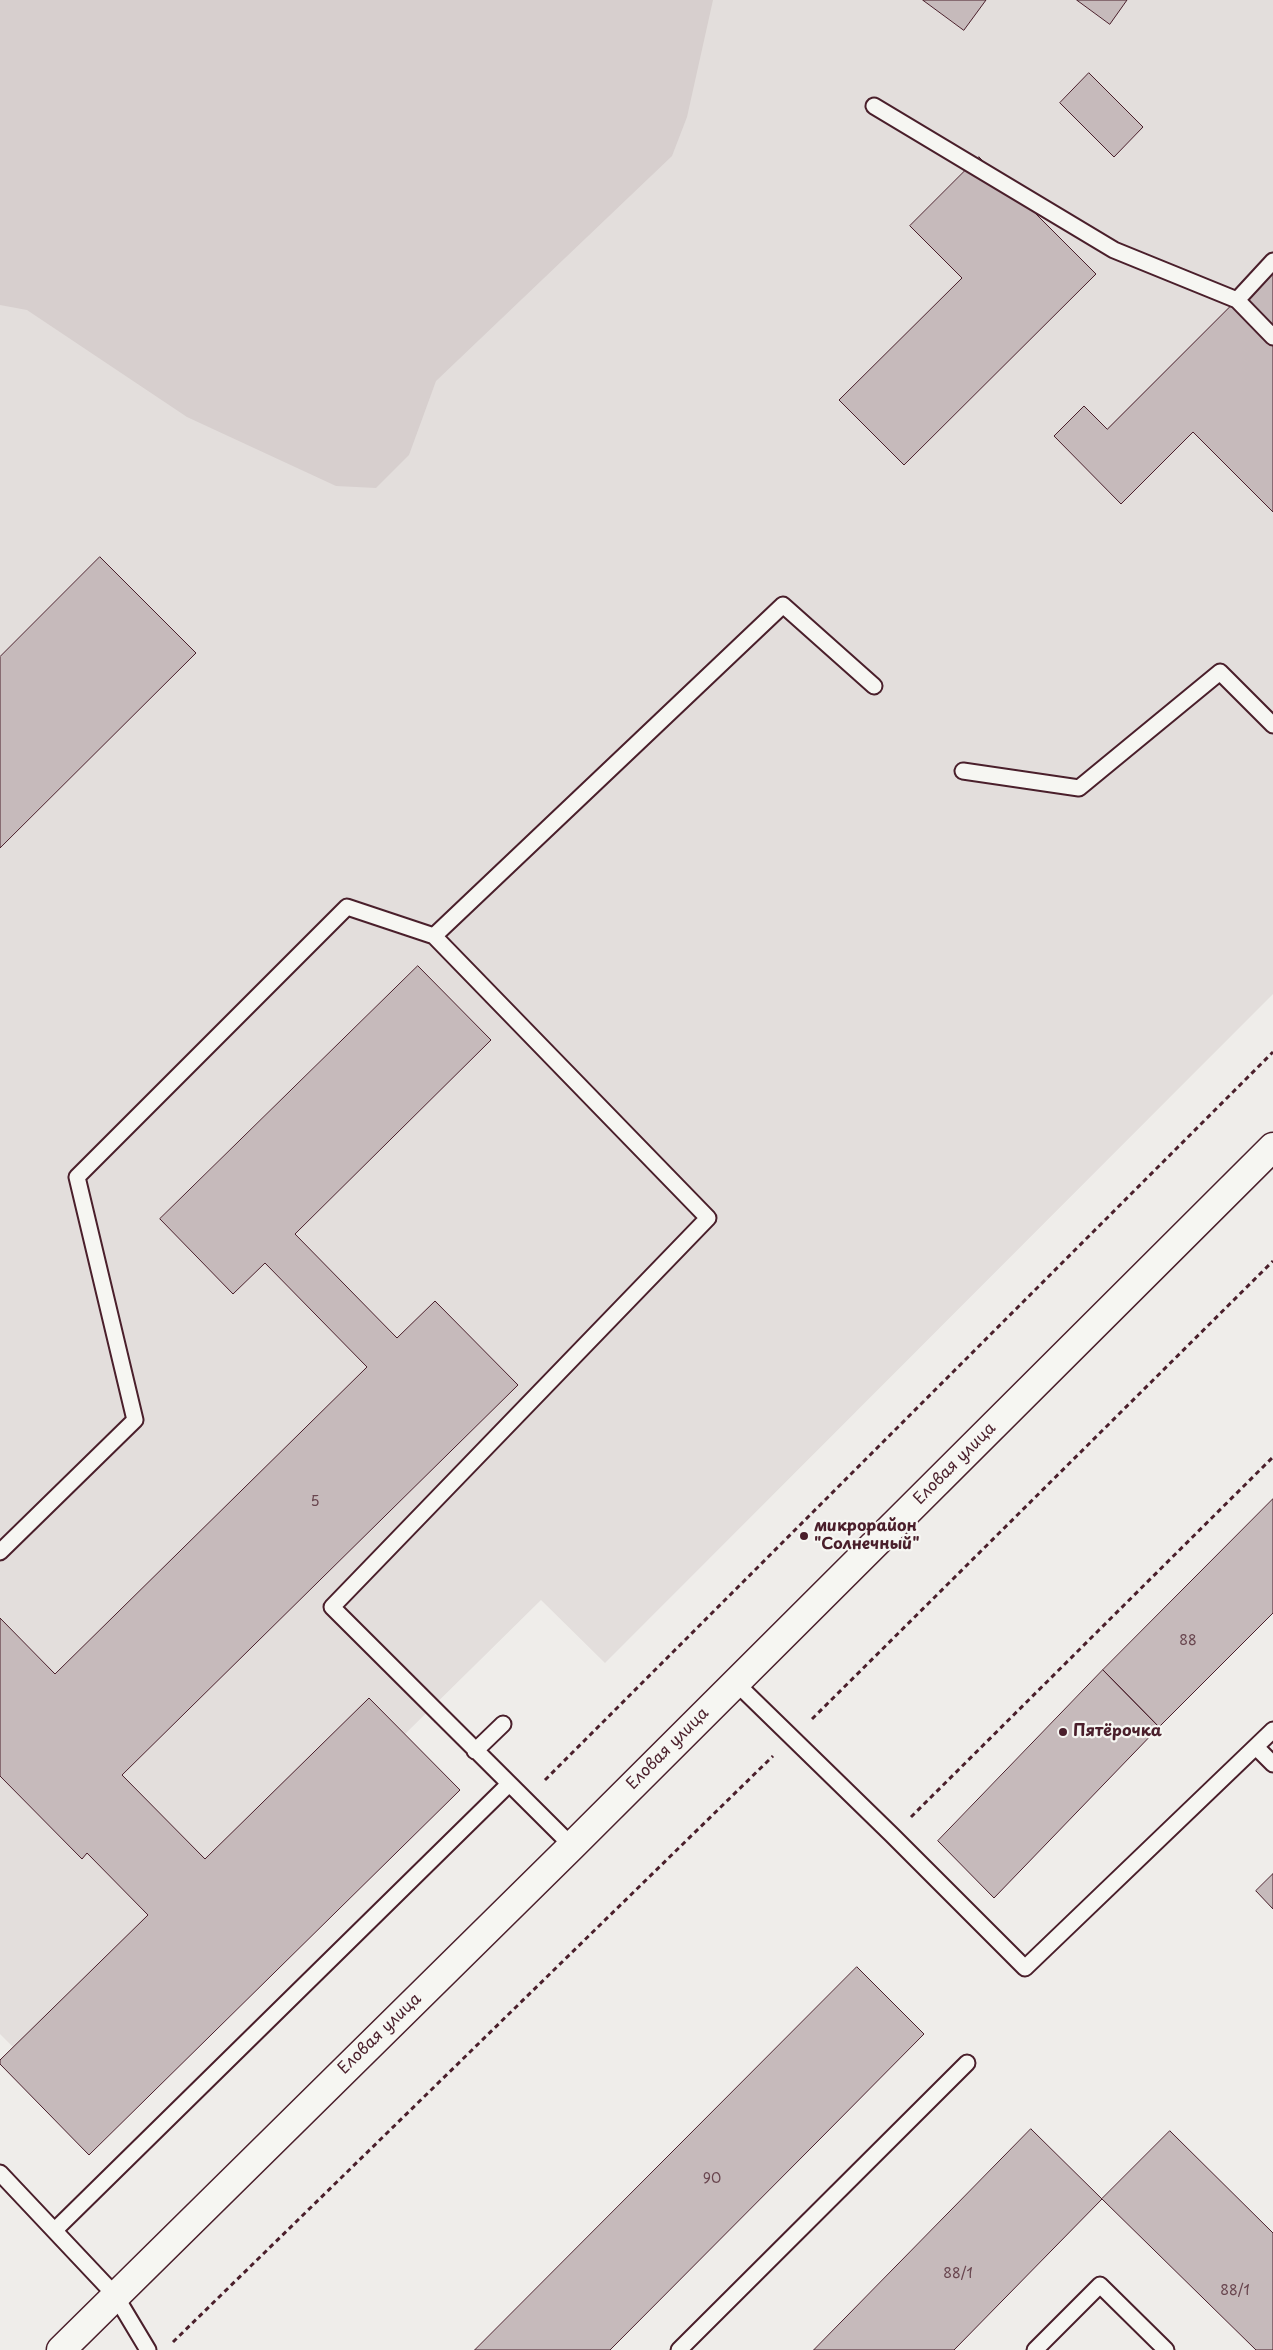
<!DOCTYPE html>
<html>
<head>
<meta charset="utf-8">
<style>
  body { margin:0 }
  canvas { display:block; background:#efedea }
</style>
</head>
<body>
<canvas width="1273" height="2350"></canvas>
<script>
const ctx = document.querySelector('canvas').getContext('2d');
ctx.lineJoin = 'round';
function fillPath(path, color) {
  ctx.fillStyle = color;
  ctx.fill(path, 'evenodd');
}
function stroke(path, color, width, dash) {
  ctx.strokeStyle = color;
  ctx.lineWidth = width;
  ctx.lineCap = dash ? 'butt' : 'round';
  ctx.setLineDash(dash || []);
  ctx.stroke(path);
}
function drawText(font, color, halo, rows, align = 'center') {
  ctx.font = font + ' "Playpen Sans",sans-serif';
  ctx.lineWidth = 4.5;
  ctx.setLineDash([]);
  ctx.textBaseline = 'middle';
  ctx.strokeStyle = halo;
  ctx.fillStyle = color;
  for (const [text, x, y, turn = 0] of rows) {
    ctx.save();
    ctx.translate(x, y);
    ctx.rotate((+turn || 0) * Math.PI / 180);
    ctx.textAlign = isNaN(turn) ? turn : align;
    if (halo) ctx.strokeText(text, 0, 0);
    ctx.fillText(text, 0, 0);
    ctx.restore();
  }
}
const built = new Path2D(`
  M 0,0 L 1273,0 L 1273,994 L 605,1663 L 541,1600 L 405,1734 L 460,1790 L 0,2064 L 13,2047 L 0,2034 Z`);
const green = new Path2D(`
  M 0,0 L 713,0 L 687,117 L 672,156 L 436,381 L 409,455 L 376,488 L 336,486 L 187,417 L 27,310 L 0,305 Z`);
const building = new Path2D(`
  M 923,0 L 986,0 L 964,30 Z
  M 1077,0 L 1127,0 L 1110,24 Z
  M 1089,73 L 1143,127 L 1114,157 L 1060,103 Z
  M 979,157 L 1096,274 L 904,465 L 839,400 L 962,278 L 910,226 Z
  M 1273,264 L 1273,512 L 1193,432 L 1121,504 L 1054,436 L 1084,406 L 1107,429 Z
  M 100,557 L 196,653 L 0,848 L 0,657 Z
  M 418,966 L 491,1040 L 295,1234 L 397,1338 L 435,1301 L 518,1385 L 122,1775 L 205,1859 L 369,1698 L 460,1790 L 89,2155 L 0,2064 L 0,2060 L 148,1915 L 87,1853 L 82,1859 L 0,1776 L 0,1618 L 55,1674 L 367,1367 L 265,1263 L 233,1294 L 160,1219 Z
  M 1273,1499 L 1273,1613 L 1159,1727 L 1103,1670 Z
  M 1103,1670 L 1159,1727 L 994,1898 L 938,1841 Z
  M 1273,1874 L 1273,1909 L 1256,1891 Z
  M 857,1967 L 924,2034 L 816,2143 L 610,2350 L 475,2350 Z
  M 1031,2129 L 1102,2199 L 954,2350 L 814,2350 Z
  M 1170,2131 L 1273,2233 L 1273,2350 L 1256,2350 L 1102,2199 Z`);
const path = new Path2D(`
  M 812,1719 L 1273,1261
  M 545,1780 L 1273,1052
  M 911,1817 L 1273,1457
  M 173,2342 L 773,1756`);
const service = new Path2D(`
  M 874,106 L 1114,250 L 1237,300
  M 1273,261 L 1237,300 L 1273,337
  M 963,771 L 1079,788 L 1220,672 L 1273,725
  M 0,1552 L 135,1420 L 77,1177 L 347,907 L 434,936
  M 735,1682 L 892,1835 L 1025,1968 L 1273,1730
  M 1256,1747 L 1273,1764
  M 475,1751 L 503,1724
  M 572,1846 L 332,1607 L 708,1218 L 434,936 L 783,605 L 874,686
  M 0,2173 L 115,2295 L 148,2350
  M 55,2230 L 509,1784
  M 679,2350 L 967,2063
  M 1035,2350 L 1100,2285 L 1166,2350`);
const primary = new Path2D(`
  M 61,2350 L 572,1846 L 1273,1147`);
const markers = [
  [804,1536,5,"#4a1f2b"],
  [1063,1732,5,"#4a1f2b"]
];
const numberNames = [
  ["5",315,1502],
  ["88",1188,1641],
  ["90",712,2179],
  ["88/1",958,2274],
  ["88/1",1235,2291]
];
const streetNames = [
  ["Еловая улица",955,1464,-45],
  ["Еловая улица",668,1749,-45],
  ["Еловая улица",380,2034,-44]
];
const poiNames = [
  ["микрорайон",814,1527],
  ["\"Солнечный\"",814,1545],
  ["Пятёрочка",1073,1732]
];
fillPath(built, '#e3dedc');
fillPath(green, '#d7cfce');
fillPath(building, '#c6babb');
stroke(building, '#4a1f2b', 1);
stroke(service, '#4a1f2b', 19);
stroke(primary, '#4a1f2b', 31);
stroke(path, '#4a1f2b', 3, [5, 4]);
stroke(service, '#f6f6f2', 15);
stroke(primary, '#f6f6f2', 28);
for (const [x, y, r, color] of markers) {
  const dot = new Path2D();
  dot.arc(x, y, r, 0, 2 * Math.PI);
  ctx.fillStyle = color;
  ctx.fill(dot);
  stroke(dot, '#f6f6f2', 2);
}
drawText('14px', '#69464f', null, numberNames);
drawText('16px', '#4a1f2b', '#f6f6f2', streetNames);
drawText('bold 16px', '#4a1f2b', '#f6f6f2', poiNames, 'left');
</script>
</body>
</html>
